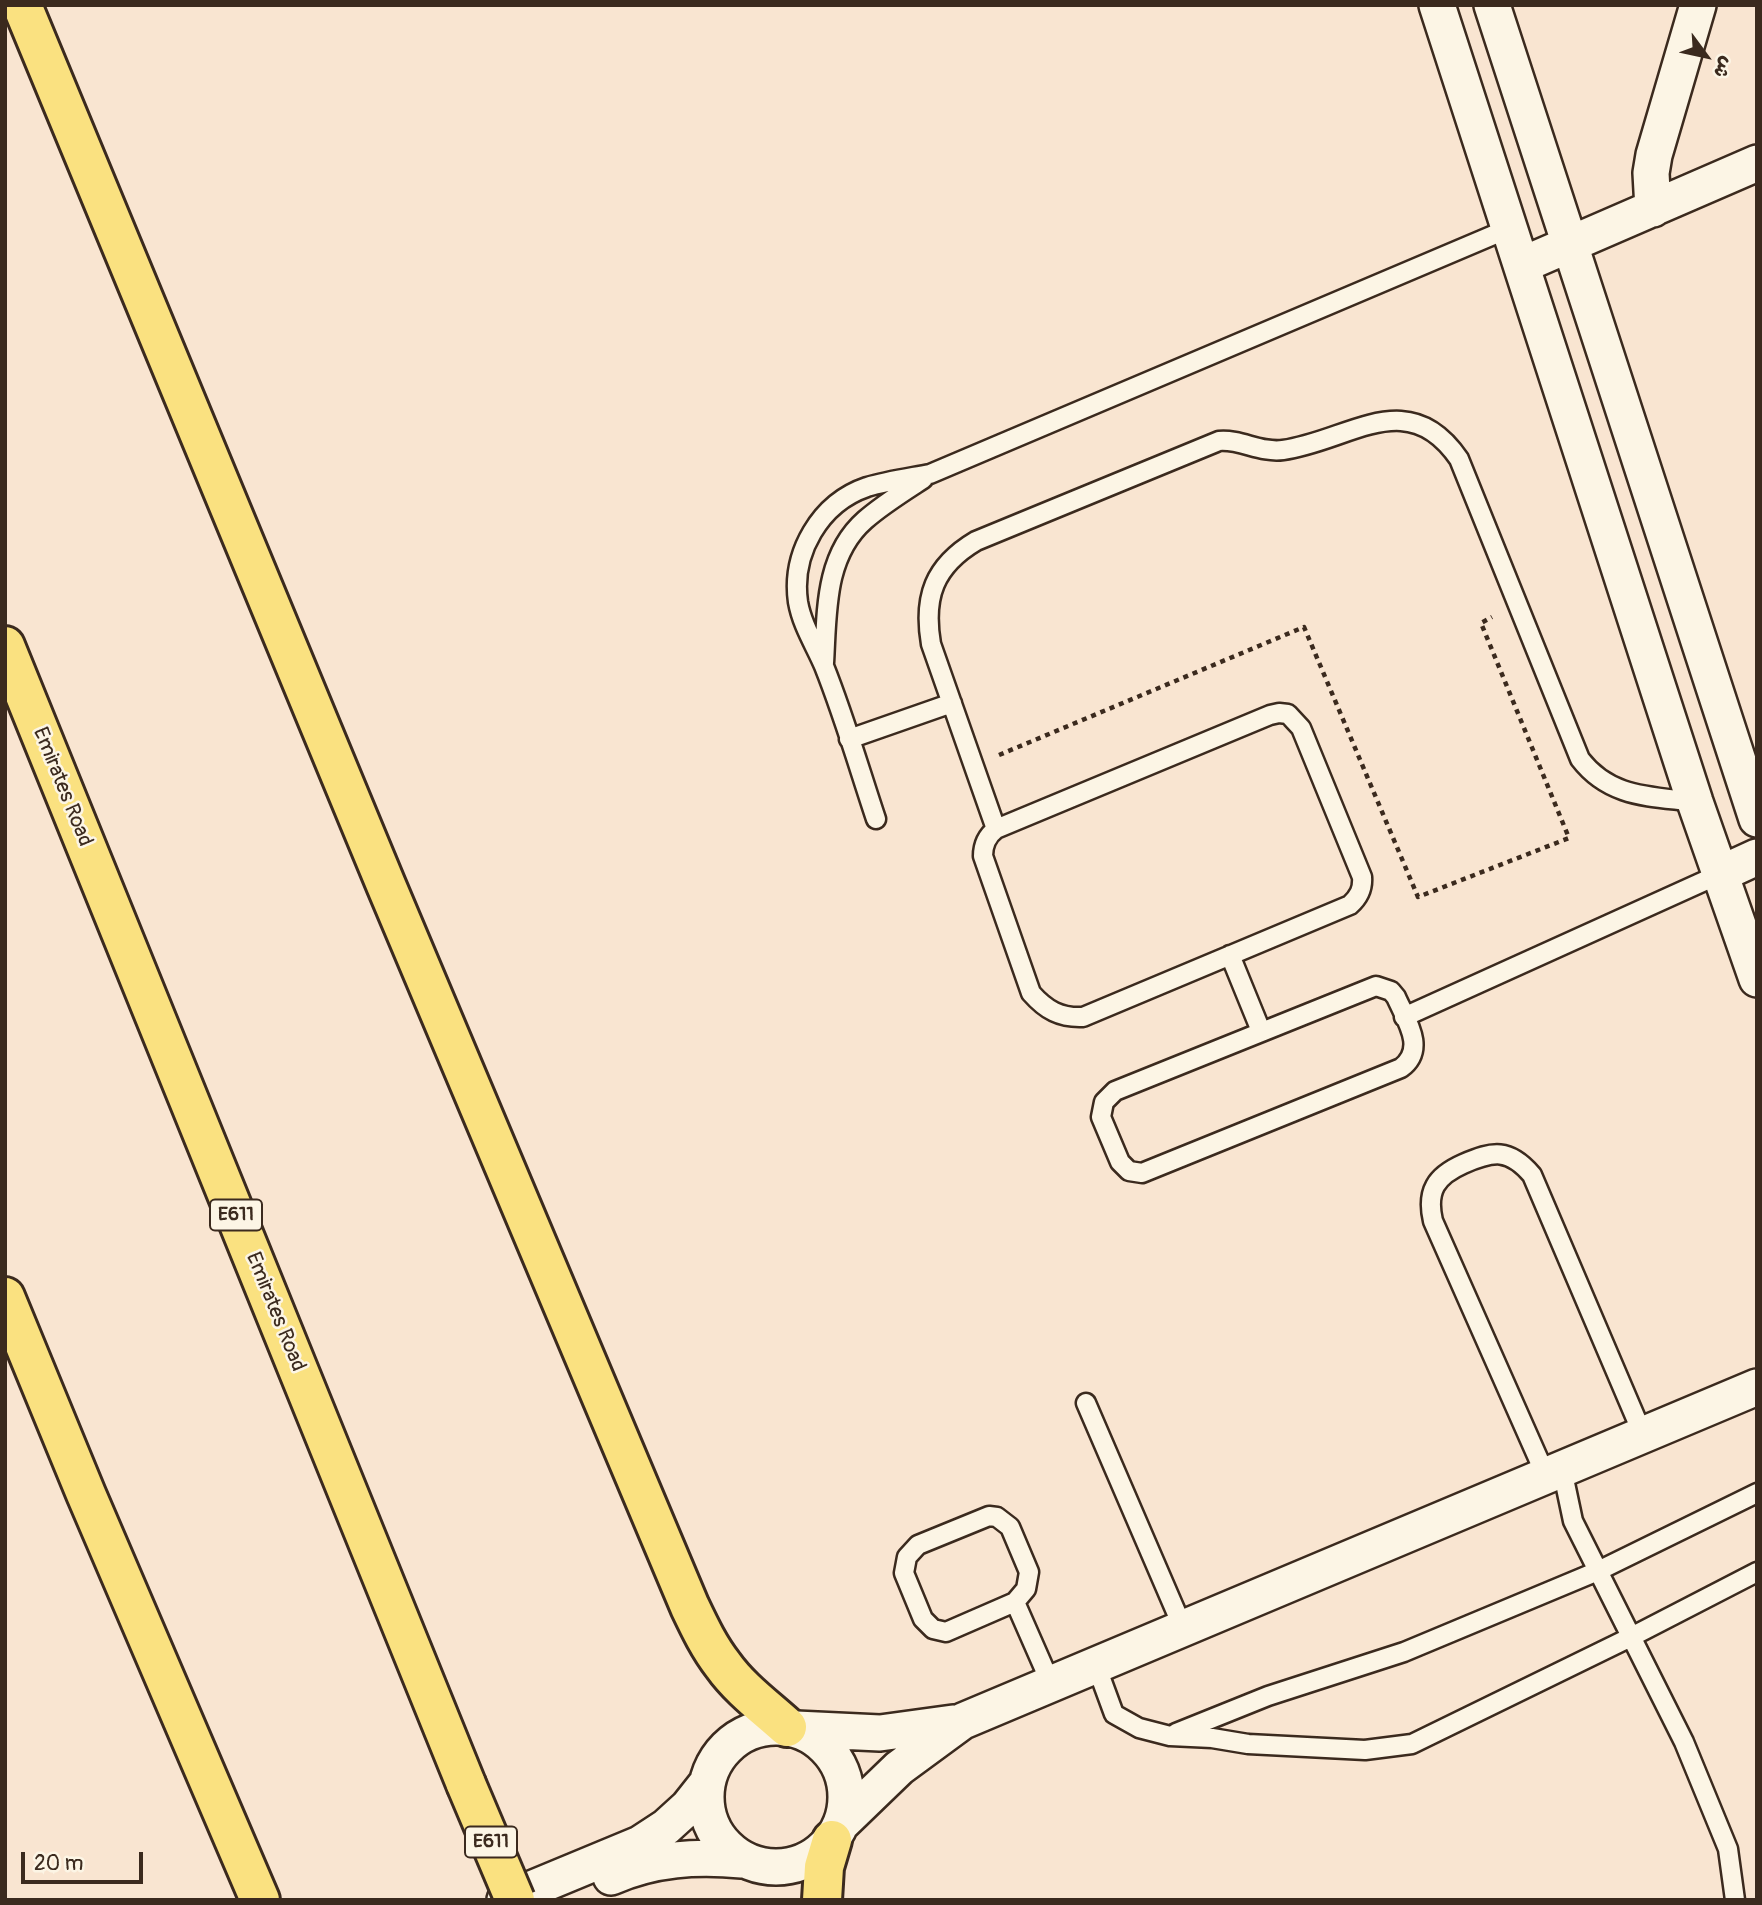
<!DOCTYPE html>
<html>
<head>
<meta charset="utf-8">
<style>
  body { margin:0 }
  #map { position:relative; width:1762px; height:1905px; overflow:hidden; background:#f9e5d1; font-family:Pangolin,"Playpen Sans Arabic",sans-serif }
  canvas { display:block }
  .frame { position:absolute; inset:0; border:7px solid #3b2a1e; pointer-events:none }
  .north { position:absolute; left:1671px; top:21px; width:70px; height:70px; -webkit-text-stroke:5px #fcf5e5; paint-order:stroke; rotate:123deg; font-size:19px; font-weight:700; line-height:28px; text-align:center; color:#3b2a1e }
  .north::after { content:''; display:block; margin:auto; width:24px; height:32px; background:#3b2a1e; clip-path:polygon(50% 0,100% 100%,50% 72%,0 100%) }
  .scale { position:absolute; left:21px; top:1852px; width:122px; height:32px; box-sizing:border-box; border:4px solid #3b2a1e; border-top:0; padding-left:9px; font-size:21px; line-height:24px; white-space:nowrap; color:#3b2a1e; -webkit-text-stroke:5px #fcf5e5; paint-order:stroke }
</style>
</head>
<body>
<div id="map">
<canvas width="1762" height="1905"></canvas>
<div class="frame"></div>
<div class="north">ش</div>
<div class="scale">20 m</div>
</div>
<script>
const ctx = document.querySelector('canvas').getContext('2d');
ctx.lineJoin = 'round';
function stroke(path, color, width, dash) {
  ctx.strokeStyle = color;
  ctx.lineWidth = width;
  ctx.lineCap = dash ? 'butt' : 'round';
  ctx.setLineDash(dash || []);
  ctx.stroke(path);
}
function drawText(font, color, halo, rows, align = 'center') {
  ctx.font = font + ' Pangolin,sans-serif';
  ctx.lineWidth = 5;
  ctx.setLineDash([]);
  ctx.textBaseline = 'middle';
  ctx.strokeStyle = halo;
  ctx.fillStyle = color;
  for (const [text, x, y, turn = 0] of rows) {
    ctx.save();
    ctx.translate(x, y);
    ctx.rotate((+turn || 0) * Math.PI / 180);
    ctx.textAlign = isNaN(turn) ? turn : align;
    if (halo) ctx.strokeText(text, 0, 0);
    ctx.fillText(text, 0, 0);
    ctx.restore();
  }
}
const path = new Path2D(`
  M 999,755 L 1304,627 L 1418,897 L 1569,838 L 1481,623 L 1492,617`);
const service = new Path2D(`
  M 824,663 C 827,613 824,556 865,520 C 882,505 903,492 923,479
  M 1279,713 L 1288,714 L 1301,728 L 1362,877 C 1363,889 1359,897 1350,905 L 1083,1017 C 1060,1018 1046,1010 1031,993 L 983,856 C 983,844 987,836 996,829 L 1270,715 Z
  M 849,739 L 952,703
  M 876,819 C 859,768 844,716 824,666 C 815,645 802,625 798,602 C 791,553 820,503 867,487 C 887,481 909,478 930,474 L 1510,228
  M 996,829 L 931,644 C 923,597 934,566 976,541 L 1219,441 C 1241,439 1260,453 1283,450 C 1349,441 1408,384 1459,459 L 1580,759 C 1610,798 1650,796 1695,802
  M 1230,955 L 1261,1031
  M 1376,986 L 1391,991 L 1396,997 C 1406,1020 1427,1049 1401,1068 L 1142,1173 L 1129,1171 L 1120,1162 L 1101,1117 L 1104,1102 L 1115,1091 Z
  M 1404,1017 L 1720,874
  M 1086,1403 L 1183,1628
  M 1562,1469 L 1573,1521 L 1684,1742 L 1728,1849 L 1735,1900
  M 1546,1476 L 1433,1221 C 1426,1191 1436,1176 1463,1164 C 1493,1151 1509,1148 1532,1175 L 1643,1435
  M 989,1516 L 997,1517 L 1010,1527 L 1029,1572 L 1026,1589 L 1015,1602 L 946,1632 L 933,1629 L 923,1619 L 904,1573 L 907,1557 L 918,1545 Z
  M 1015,1602 L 1051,1684
  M 1096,1665 L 1114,1714 L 1139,1728 L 1170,1736 L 1212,1738 L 1248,1744 L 1365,1750 L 1412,1744 L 1631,1637 L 1757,1572
  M 1176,1733 L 1268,1696 L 1404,1652 L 1598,1571 L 1757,1493`);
const minor = new Path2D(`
  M 1437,5 L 1695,802 L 1757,979
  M 1492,5 L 1757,819
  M 1653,209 L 1651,173 L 1654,155 L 1698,5
  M 1522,265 L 1757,163
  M 1720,874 L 1757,857
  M706 1797a70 70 0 1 1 140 0a70 70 0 1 1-140 0Z
  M 796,1729 L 880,1733 L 953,1723
  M 842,1823 L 899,1768 L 963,1721 L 1757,1387
  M 611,1877 C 654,1858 697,1856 742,1860
  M 505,1900 L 640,1844 L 666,1827 L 688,1807 L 707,1783`);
const motorway = new Path2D(`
  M 22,5 L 386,885 L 690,1607 C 700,1628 709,1647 723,1665 C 740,1689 765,1707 787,1727
  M 5,646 L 466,1784
  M 5,1297 L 86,1494 L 260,1900
  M 822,1900 L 824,1867 L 832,1840`);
const motorwayBridge = new Path2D(`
  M 466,1784 L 515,1900`);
const shields = [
  [236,1215,52],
  [491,1842,52]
];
const shieldNames = [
  ["E611",236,1215],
  ["E611",491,1842]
];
const streetNames = [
  ["Emirates Road",62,787,68],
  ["Emirates Road",275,1312,68]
];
stroke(service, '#3b2a1e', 23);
stroke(minor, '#3b2a1e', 40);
stroke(motorway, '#3b2a1e', 44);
stroke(path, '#3b2a1e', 4.5, [5, 5]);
stroke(service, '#fcf5e5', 18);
stroke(minor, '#fcf5e5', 35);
stroke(motorway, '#fae180', 38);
stroke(motorwayBridge, '#3b2a1e', 44, []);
stroke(motorwayBridge, '#fae180', 38);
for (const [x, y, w] of shields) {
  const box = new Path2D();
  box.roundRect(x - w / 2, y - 15.5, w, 31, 5);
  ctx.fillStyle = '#fcf5e5';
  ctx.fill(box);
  stroke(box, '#3b2a1e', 2);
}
drawText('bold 19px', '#3b2a1e', null, shieldNames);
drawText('21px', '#3b2a1e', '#fcf5e5', streetNames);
</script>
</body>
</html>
